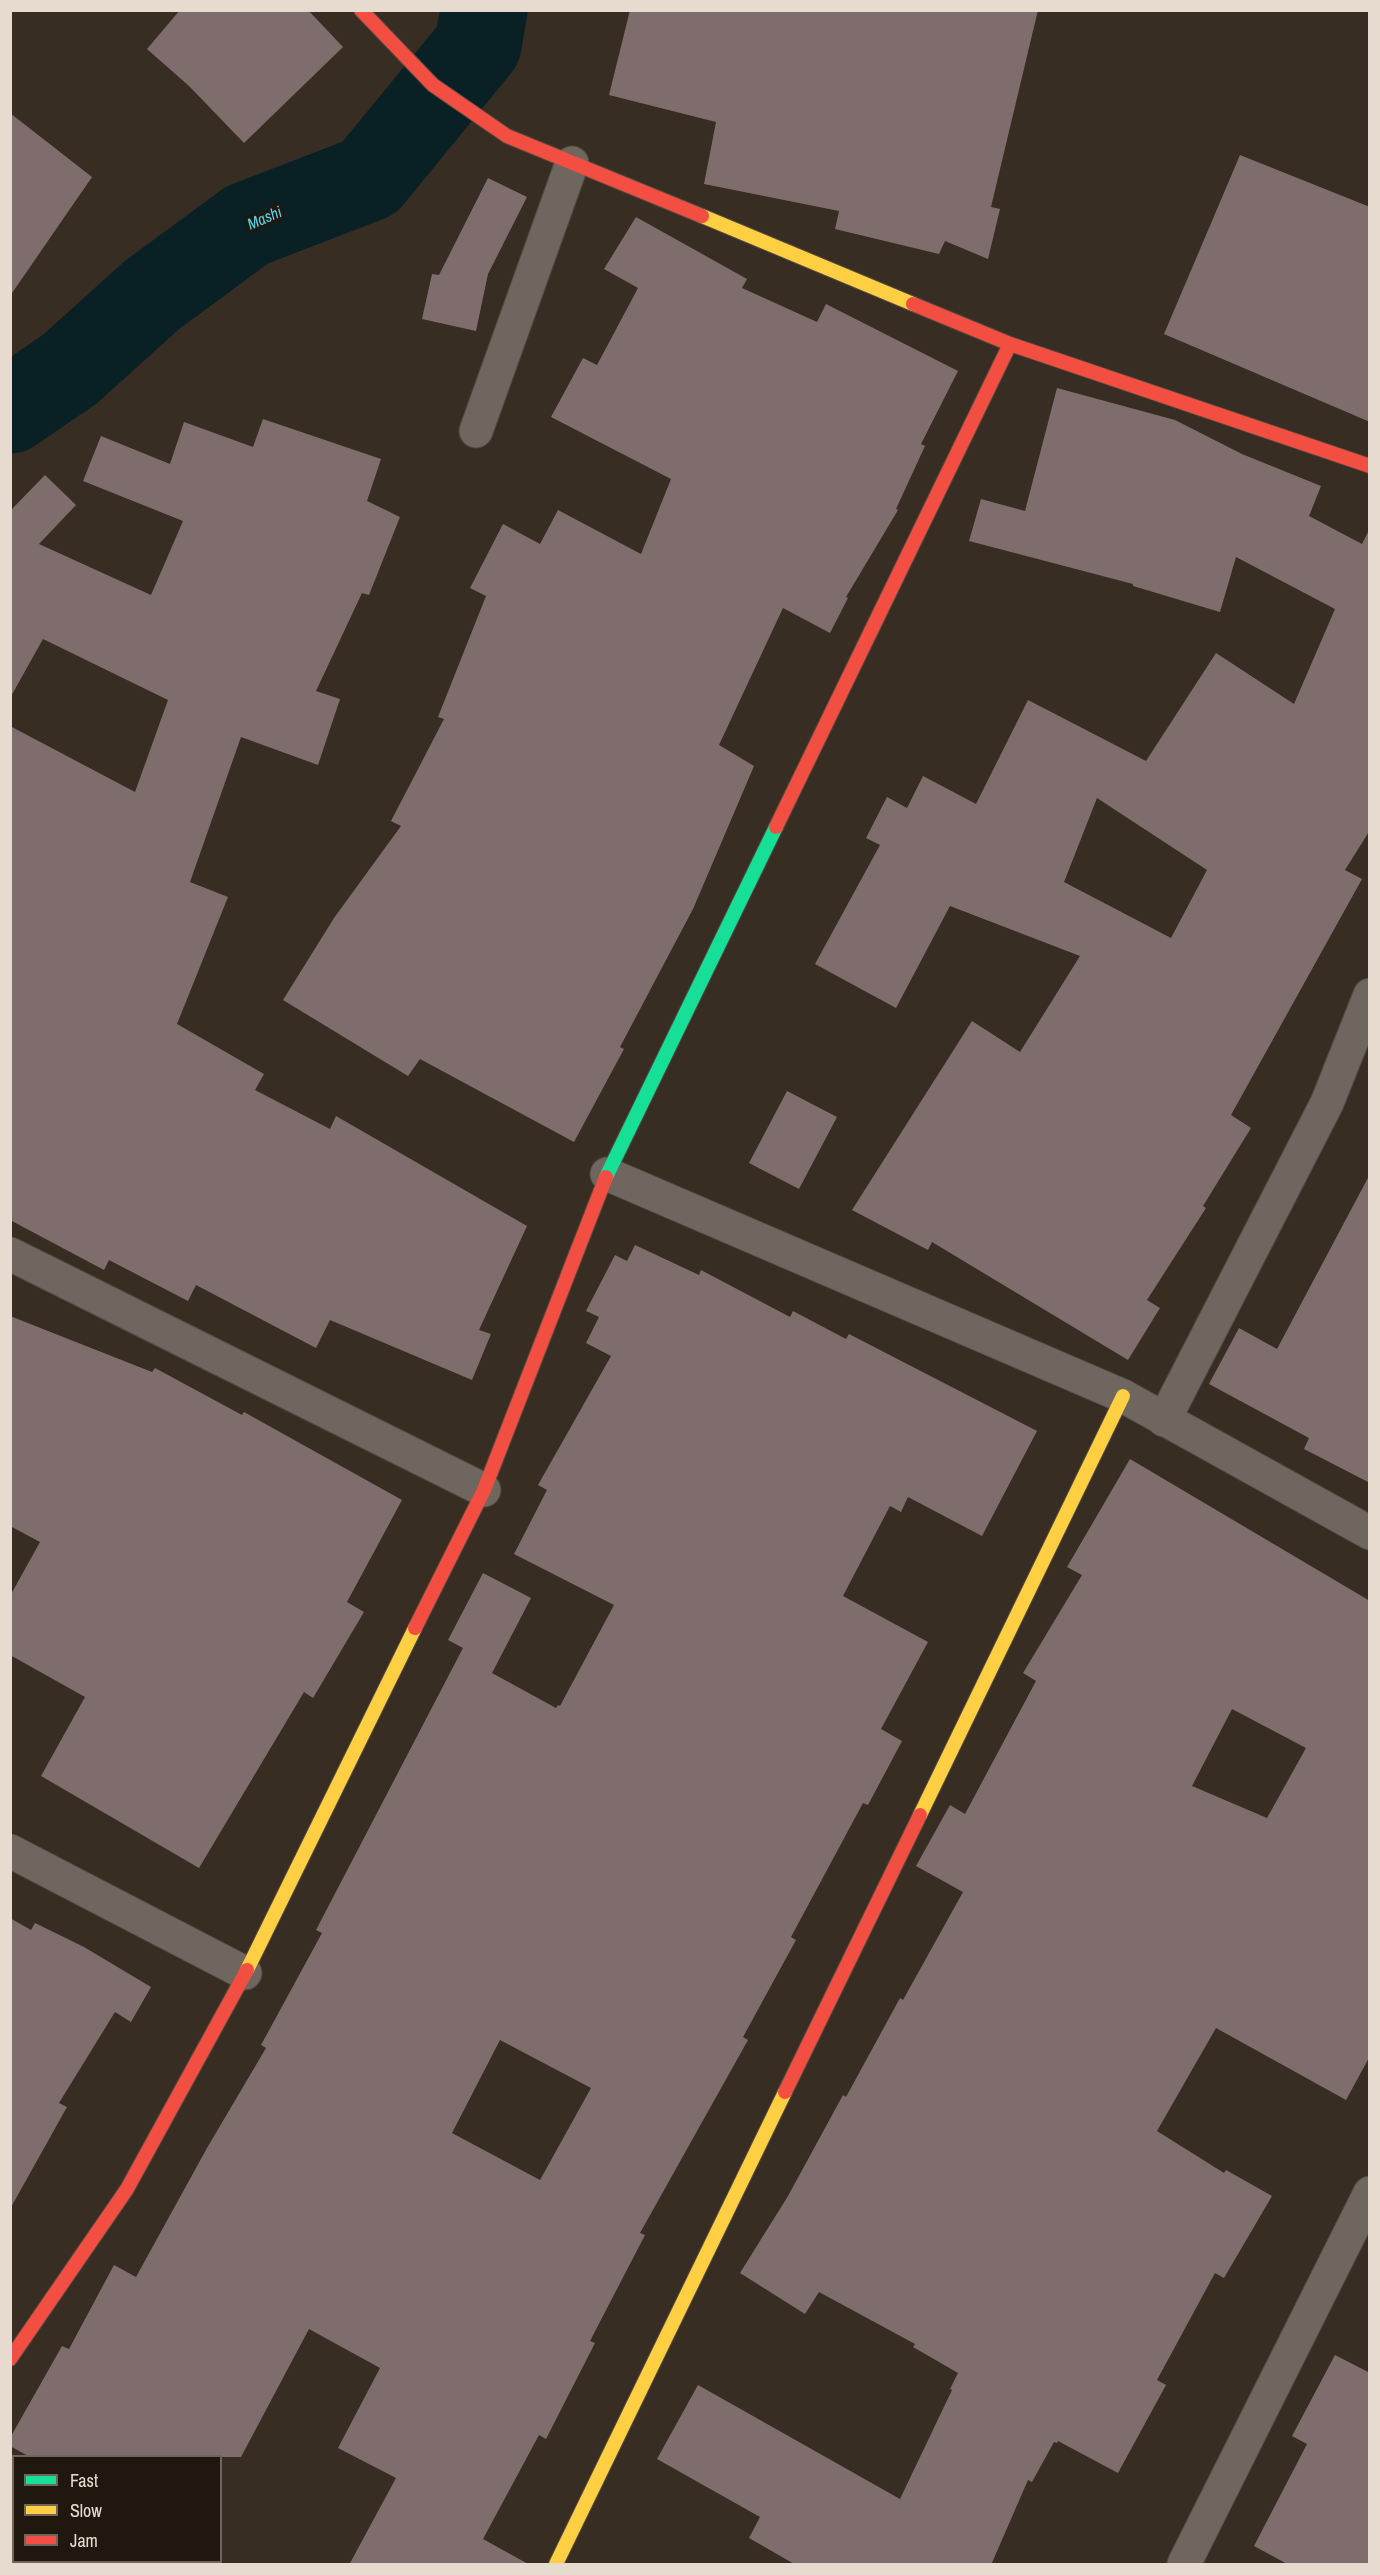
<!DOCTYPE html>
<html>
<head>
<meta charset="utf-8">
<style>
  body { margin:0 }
  #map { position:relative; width:1380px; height:2575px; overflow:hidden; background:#382d22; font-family:"Archivo Narrow",sans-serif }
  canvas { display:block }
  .frame { position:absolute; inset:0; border:12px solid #e7dacf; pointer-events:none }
  .legend { position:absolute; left:12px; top:2455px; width:210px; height:108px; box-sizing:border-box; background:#20170f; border:2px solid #70655c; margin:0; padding:8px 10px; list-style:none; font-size:18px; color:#e7dacf }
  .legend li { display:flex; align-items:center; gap:12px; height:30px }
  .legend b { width:30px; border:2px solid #70655c }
</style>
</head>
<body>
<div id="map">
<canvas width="1380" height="2575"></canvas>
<div class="frame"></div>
<ul class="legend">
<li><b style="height:8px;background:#16e098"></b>Fast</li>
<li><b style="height:8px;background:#ffcf43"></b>Slow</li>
<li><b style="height:8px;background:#f24e42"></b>Jam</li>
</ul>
</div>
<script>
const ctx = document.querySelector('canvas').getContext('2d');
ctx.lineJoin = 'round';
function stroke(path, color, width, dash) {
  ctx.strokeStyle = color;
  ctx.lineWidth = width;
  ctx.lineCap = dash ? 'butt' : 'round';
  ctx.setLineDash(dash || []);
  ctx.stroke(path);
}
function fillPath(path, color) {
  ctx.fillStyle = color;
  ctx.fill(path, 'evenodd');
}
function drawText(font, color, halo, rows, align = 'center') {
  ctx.font = font + ' "Archivo Narrow",sans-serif';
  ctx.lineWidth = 6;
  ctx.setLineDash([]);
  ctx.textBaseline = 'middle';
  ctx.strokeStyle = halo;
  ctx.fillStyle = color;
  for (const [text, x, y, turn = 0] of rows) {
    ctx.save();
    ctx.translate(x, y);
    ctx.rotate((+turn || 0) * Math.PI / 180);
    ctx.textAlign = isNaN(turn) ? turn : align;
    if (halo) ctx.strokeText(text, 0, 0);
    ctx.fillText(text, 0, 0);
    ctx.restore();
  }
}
const river = new Path2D(`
  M 10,410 L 70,369 L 152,295 L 247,225 L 369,178 L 478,45 L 484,10`);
const building = new Path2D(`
  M 180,10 L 308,10 L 343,47 L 244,143 L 189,86 L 147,49 Z
  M 630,10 L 1038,10 L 991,207 L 1000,209 L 988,259 L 945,241 L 939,254 L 835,229 L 839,211 L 704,184 L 716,122 L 609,95 Z
  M 10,113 L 92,177 L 10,296 Z
  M 1240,155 L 1370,207 L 1370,422 L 1164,334 Z
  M 488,178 L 527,197 L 488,274 L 476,331 L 422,319 L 432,274 L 439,275 Z
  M 636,217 L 747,279 L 742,288 L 817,322 L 826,304 L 958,371 L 921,444 L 925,446 L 896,509 L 898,510 L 846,597 L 848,598 L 830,633 L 783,608 L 719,745 L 754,766 L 693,909 L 620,1047 L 624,1049 L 574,1142 L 420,1059 L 408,1076 L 283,1000 L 334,918 L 401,826 L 391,821 L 444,719 L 438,717 L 486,596 L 470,588 L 503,524 L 540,544 L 558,510 L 641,554 L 671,479 L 551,417 L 583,358 L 597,365 L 638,288 L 604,269 Z
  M 1057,388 L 1175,420 L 1242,454 L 1321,486 L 1309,516 L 1362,544 L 1370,528 L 1370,830 L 1345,870 L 1362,879 L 1231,1115 L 1251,1128 L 1203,1206 L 1206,1208 L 1147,1300 L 1160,1308 L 1128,1360 L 932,1242 L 928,1250 L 852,1210 L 972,1021 L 1020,1052 L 1080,956 L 950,906 L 896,1008 L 815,964 L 880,845 L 866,838 L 887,797 L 907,808 L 923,776 L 976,804 L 1028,700 L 1146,761 L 1216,653 L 1294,704 L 1335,609 L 1236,557 L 1220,612 L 1133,586 L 1133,584 L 969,541 L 981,499 L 1025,511 ZM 1097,798 L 1207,870 L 1171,938 L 1064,882 Z
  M 263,419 L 381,459 L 367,501 L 400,517 L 369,595 L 362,593 L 316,691 L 340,699 L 318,765 L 241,737 L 190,882 L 228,897 L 177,1024 L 264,1074 L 255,1090 L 330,1129 L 336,1116 L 527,1226 L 479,1330 L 491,1334 L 472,1380 L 330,1320 L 316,1348 L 196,1285 L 188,1301 L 109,1260 L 104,1270 L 10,1220 L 10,726 L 135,792 L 168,700 L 43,639 L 10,698 L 10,511 L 45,475 L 76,505 L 39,544 L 151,595 L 183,521 L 83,481 L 101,436 L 170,464 L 184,422 L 253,447 Z
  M 787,1091 L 837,1117 L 799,1189 L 749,1163 Z
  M 1370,1174 L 1370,1483 L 1304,1449 L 1309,1438 L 1209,1384 L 1239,1328 L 1277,1349 Z
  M 635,1245 L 699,1275 L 701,1270 L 790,1317 L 793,1311 L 846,1339 L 849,1334 L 1037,1431 L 982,1536 L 908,1497 L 901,1512 L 890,1506 L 843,1596 L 928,1642 L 881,1729 L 902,1741 L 868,1805 L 863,1803 L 791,1937 L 796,1940 L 743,2037 L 748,2040 L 640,2233 L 645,2235 L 590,2341 L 595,2343 L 546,2439 L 539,2435 L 483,2539 L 530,2565 L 349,2565 L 396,2478 L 338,2448 L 380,2368 L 309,2329 L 241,2457 L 30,2457 L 10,2446 L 10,2438 L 62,2346 L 69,2349 L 114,2265 L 136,2277 L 207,2148 L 266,2048 L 261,2045 L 322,1933 L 316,1930 L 463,1648 L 448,1640 L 483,1573 L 531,1598 L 492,1673 L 556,1708 L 558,1705 L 560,1706 L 614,1605 L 514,1554 L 547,1490 L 538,1485 L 611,1356 L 586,1343 L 599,1317 L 586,1311 L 615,1255 L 627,1261 ZM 500,2040 L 591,2088 L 540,2180 L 452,2133 Z
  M 10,1316 L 152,1372 L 155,1368 L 242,1415 L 244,1412 L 402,1500 L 347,1602 L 364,1612 L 313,1698 L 304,1692 L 199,1868 L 41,1776 L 85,1697 L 10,1655 L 10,1596 L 40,1542 L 10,1526 Z
  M 1130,1459 L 1370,1601 L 1370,2056 L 1346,2100 L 1216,2028 L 1157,2131 L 1224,2173 L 1226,2170 L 1272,2196 L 1224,2278 L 1215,2273 L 1157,2380 L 1166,2385 L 1118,2473 L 1058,2441 L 1057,2443 L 1054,2442 L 1032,2482 L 1028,2480 L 991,2565 L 796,2565 L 749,2538 L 760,2517 L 657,2459 L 698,2385 L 900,2499 L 952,2390 L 950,2389 L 958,2373 L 913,2347 L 915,2344 L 819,2292 L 805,2314 L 740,2273 L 788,2196 L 843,2095 L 846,2097 L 900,1998 L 903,2000 L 963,1892 L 916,1866 L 950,1805 L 965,1814 L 1036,1681 L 1023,1673 L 1082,1575 L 1067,1567 ZM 1232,1709 L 1306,1748 L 1267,1818 L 1192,1786 Z
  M 10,1918 L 31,1930 L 35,1923 L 84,1947 L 151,1987 L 131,2022 L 115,2012 L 59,2103 L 67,2107 L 10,2209 Z
  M 1335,2355 L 1370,2373 L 1370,2565 L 1289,2565 L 1254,2546 L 1307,2444 L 1292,2436 Z`);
const street = new Path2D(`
  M 476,431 L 572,163
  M 607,1174 L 1123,1396 L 1370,1533
  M 10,1254 L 484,1490
  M 1164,1420 L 1327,1103 L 1370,995
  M 10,1851 L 245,1973
  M 10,2488 L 14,2490
  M 156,2562 L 162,2564
  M 1184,2564 L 1370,2193`);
const fast = new Path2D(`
  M 606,1177 L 776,827`);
const slow = new Path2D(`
  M 702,216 L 913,304
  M 920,1815 L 1123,1396
  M 247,1970 L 415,1628
  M 556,2564 L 785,2092`);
const jam = new Path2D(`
  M 361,10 L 433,85 L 507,136 L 702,216
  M 913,304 L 1010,344 L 1370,466
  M 776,827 L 1010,344
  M 415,1628 L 484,1490 L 606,1177
  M 785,2092 L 920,1815
  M 10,2359 L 127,2189 L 247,1970`);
const waterNames = [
  ["Mashi",265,219,-23]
];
stroke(river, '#092124', 87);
fillPath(building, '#7f6d6d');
stroke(street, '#524940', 35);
stroke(fast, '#524940', 16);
stroke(slow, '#524940', 16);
stroke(jam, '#524940', 16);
stroke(street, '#6f675f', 33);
stroke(fast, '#16e098', 14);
stroke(slow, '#ffcf43', 14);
stroke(jam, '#f24e42', 14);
drawText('italic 16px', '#52d8e8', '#20170f', waterNames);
</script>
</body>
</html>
